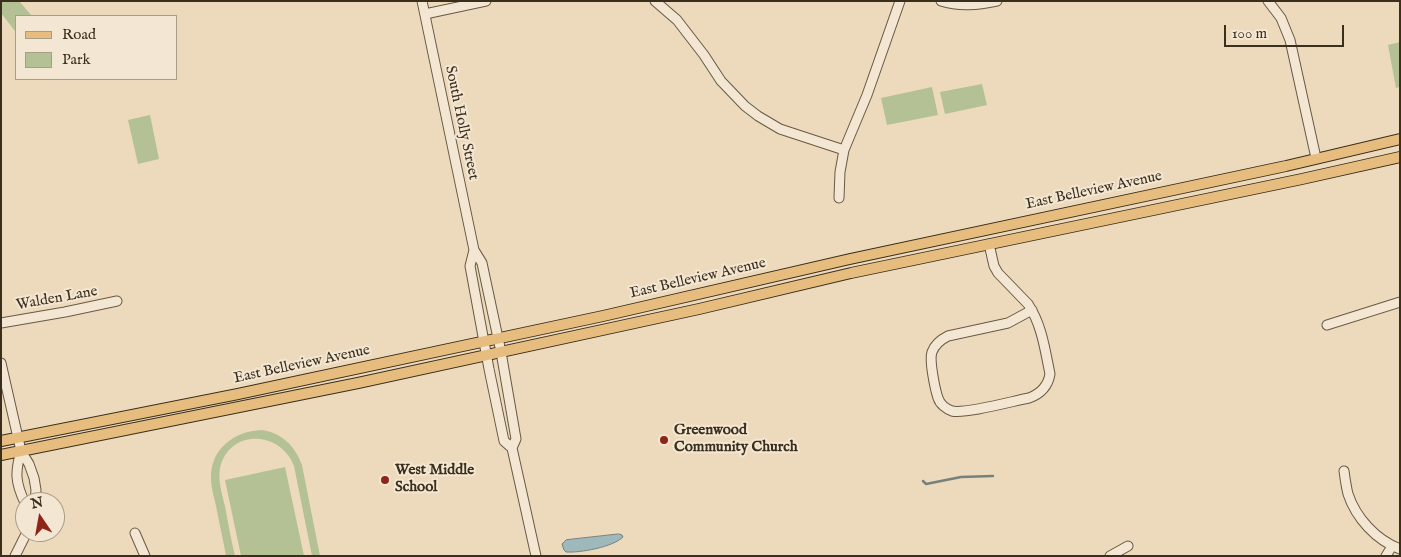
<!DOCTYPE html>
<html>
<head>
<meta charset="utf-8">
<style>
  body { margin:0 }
  #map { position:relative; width:1401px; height:557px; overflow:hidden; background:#eddabc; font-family:"IM FELL English",serif }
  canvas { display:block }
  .frame { position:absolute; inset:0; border:2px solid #3a2e1c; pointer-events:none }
  .legend { position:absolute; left:15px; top:15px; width:162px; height:65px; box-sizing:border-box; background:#f3e7d3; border:1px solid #a99d8a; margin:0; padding:6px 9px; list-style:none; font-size:15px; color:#3a2e1c }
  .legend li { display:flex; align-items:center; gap:10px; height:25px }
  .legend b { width:25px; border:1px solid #a99d8a }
  .north { position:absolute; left:15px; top:492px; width:50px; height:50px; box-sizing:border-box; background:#f3e7d3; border:1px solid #a99d8a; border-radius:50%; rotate:348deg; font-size:14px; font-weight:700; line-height:20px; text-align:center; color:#3a2e1c }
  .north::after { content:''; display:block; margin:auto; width:18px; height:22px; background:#8f2418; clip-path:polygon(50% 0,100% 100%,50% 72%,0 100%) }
  .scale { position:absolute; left:1224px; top:25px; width:120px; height:22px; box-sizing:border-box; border:2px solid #3a2e1c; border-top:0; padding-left:6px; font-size:15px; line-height:18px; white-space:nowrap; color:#3a2e1c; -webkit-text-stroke:4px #f3e7d3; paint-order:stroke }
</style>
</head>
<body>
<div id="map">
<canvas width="1401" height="557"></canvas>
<div class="frame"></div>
<ul class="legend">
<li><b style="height:6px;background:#e6bd7e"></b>Road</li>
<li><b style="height:14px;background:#b4c194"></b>Park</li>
</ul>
<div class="north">N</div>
<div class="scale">100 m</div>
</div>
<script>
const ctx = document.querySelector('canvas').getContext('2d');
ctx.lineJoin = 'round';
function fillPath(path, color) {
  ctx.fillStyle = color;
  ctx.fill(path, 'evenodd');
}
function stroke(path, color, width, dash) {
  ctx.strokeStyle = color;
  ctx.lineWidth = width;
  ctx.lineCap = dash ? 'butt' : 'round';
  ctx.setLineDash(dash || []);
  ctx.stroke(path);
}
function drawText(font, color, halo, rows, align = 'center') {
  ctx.font = font + ' "IM FELL English",serif';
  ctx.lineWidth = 4;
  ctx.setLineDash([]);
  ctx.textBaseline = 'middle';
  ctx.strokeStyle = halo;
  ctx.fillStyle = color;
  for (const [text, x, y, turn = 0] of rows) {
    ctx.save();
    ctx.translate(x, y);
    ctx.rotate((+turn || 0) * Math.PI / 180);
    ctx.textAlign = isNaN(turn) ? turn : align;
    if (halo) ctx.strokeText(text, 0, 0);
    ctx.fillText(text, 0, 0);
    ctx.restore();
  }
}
const green = new Path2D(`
  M 1,1 L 19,1 L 32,16 L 16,16 L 15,31 L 1,13 Z
  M 1400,42 L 1400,87 L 1396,88 L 1388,45 Z
  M 982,84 L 987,105 L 945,114 L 940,92 Z
  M 932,87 L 938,115 L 887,125 L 881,98 Z
  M 150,115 L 159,159 L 138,164 L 128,120 Z
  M 262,430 C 282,433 295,446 302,465 L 320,556 L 312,556 L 294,466 C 280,430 229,429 220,468 C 218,481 222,494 225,506 C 228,523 231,539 235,556 L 226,556 C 223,539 219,522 216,506 C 214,497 211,488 211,479 C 210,449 234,431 262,430 Z
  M 285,467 L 304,556 L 241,556 L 225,480 Z`);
const water = new Path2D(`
  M 619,534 L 622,535 L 623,537 C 613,547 580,553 566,552 L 564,550 L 562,544 L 566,540 Z`);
const stream = new Path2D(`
  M 923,481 L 926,484 L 961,477 L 993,476`);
const minor = new Path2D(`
  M 422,1 L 474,250 L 482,263 L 501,352 L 516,439 L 512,448
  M 655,1 L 677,20 L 704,55 L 721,81 L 745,106 L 758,116 L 780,129 L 844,150
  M 941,1 C 960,7 978,5 997,1
  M 1268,1 L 1281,18 L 1290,40 L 1316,158
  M 425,14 L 486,1
  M 839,198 L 840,172 L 844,150 L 867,95 L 900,1
  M 989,244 L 994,266 L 998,273 L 1028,304 C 1042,325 1045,350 1050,374 C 1048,386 1040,394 1029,398 C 1013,401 966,414 952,411 C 946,409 940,404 938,398 C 935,389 929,360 932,352 C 935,344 940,340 948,336 L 1008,323 L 1032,310
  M 474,250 L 470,266 L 489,369 L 504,441 L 512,448 L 536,556
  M 1,323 L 65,312 L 117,301
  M 1327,325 L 1400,302
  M 1,363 L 21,451 L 29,464 L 34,478 L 36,490 L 35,502
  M 21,451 C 15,472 15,482 25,503
  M 1344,471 C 1345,478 1346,486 1348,494 C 1356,518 1376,540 1400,549
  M 135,533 L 145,556
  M 15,556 L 27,532
  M 1110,556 L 1128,546
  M 1386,556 L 1392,546`);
const major = new Path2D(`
  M 1,441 L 238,394 L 603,316 L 850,259 L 1286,166 L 1400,139
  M 1,455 L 358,383 L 699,309 L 851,273 L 1302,179 L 1400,157`);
const markers = [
  [664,440,5,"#8f2418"],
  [385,480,5,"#8f2418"]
];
const streetNames = [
  ["South Holly Street",461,123,78],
  ["East Belleview Avenue",1094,191,-12],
  ["East Belleview Avenue",698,279,-13],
  ["Walden Lane",57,299,-10],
  ["East Belleview Avenue",302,365,-12]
];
const poiNames = [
  ["Greenwood",674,431],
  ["Community Church",674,448],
  ["West Middle",395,471],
  ["School",395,488]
];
fillPath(green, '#b4c194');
fillPath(water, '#9eb8bc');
stroke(water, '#76817c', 1);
stroke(stream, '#76817c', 2.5);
stroke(minor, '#675944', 11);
stroke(major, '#3a2e1c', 12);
stroke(minor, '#f3e7d3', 9);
stroke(major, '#e6bd7e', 10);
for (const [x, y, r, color] of markers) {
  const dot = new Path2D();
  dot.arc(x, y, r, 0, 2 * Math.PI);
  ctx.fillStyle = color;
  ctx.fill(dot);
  stroke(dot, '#f3e7d3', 2);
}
drawText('15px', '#3a2e1c', '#f3e7d3', streetNames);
drawText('bold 15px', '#3a2e1c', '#f3e7d3', poiNames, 'left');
</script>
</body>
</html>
